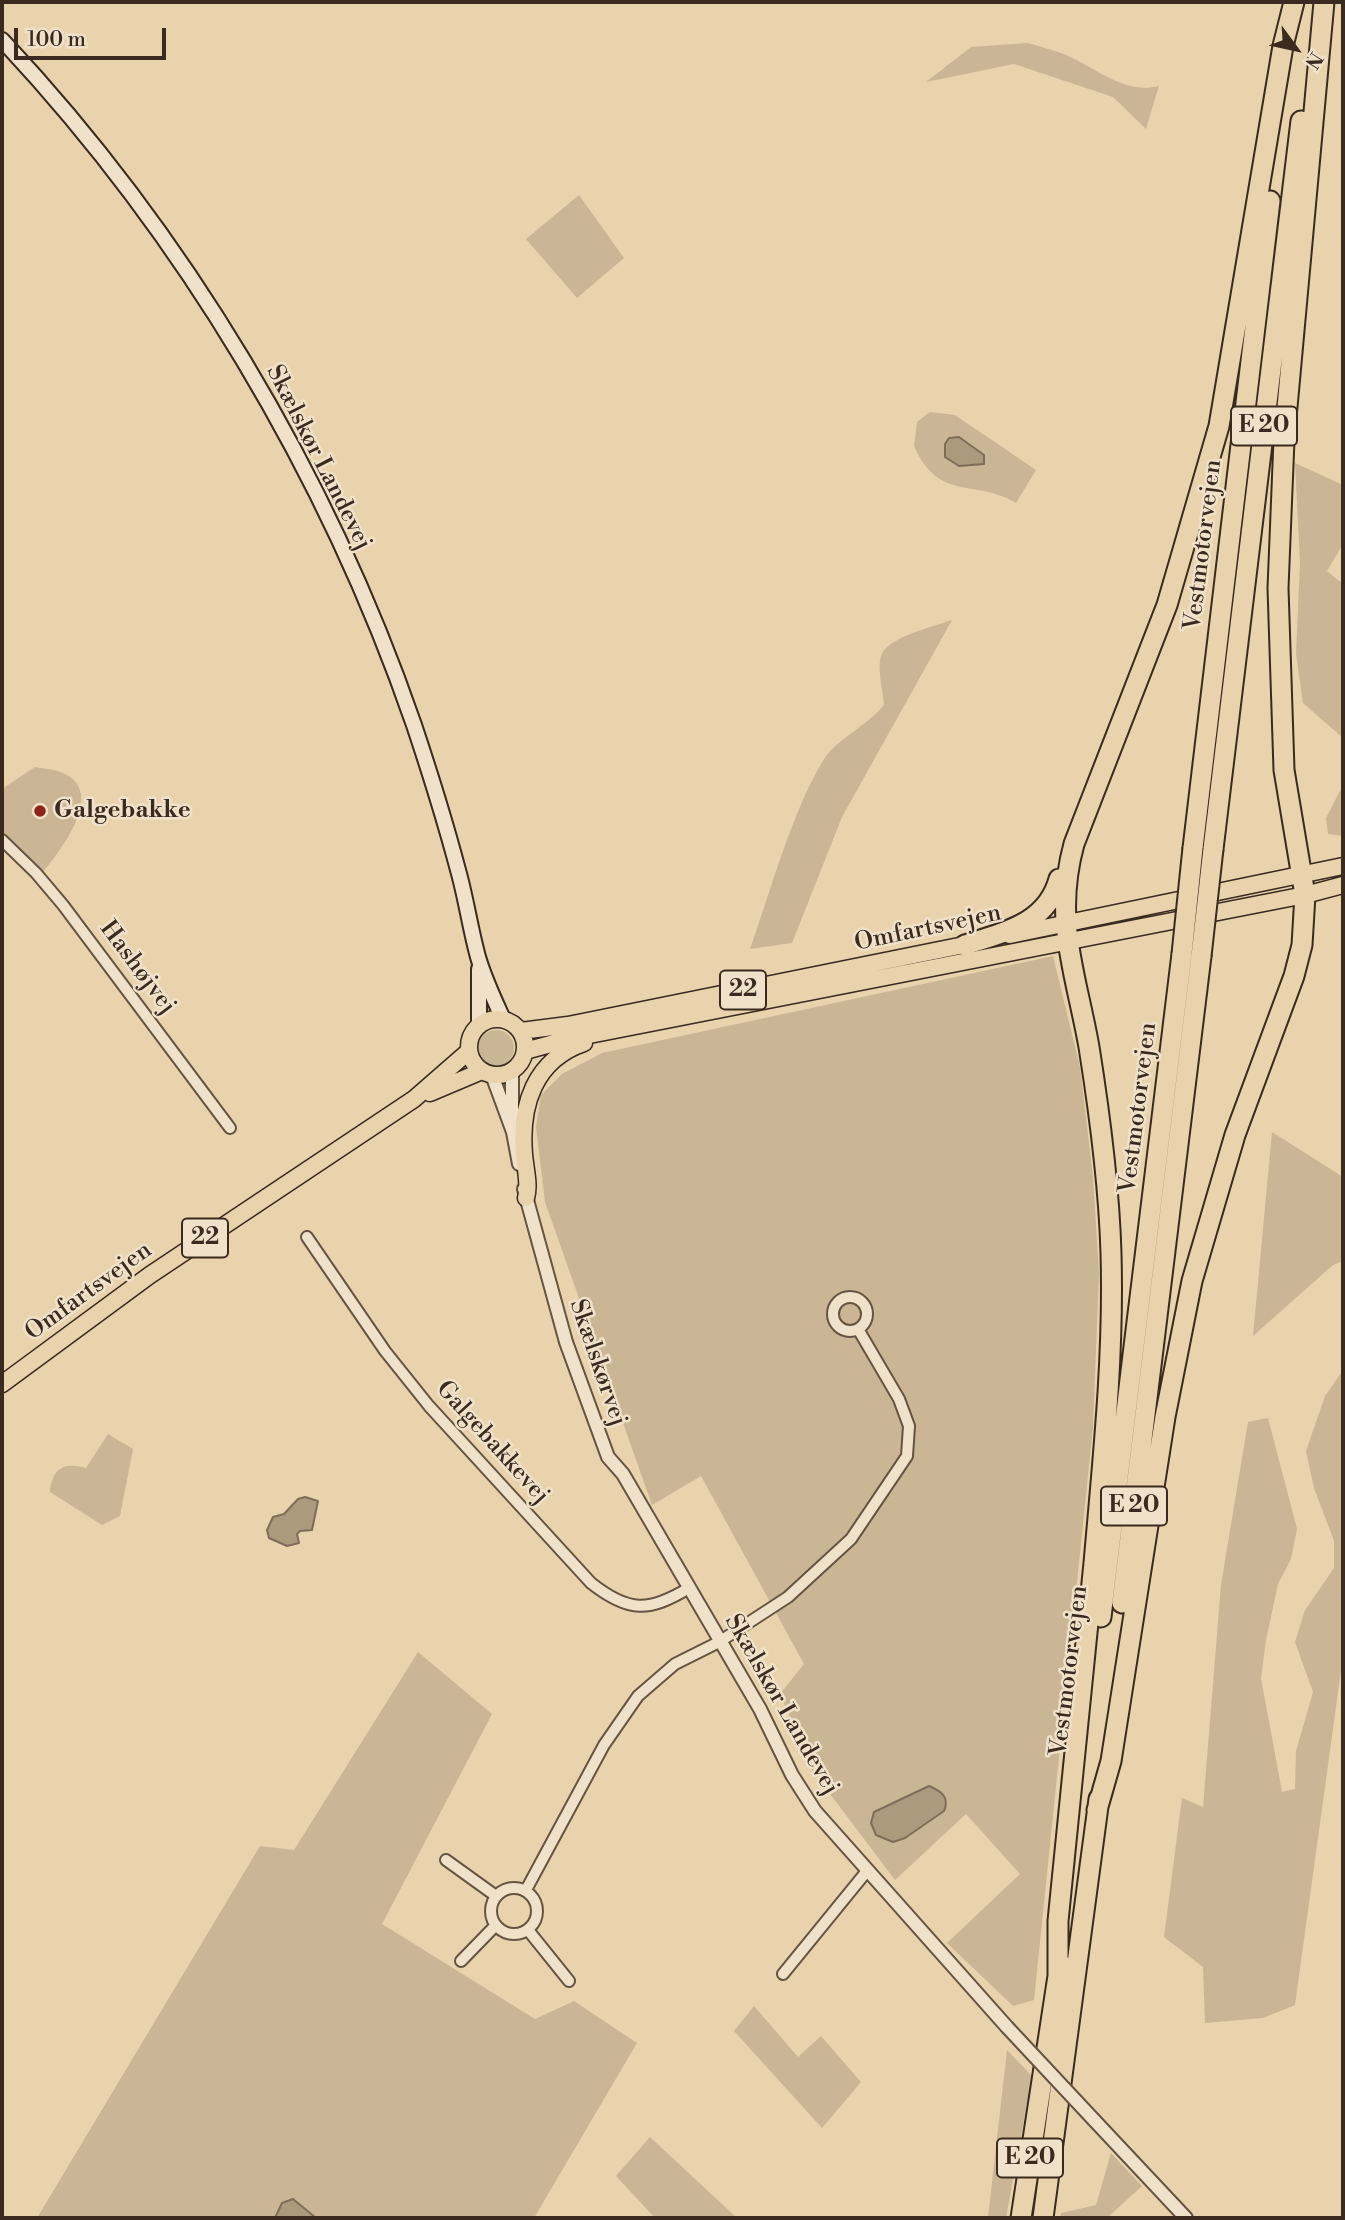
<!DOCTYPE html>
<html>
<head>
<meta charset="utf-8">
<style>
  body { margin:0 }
  #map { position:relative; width:1345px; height:2220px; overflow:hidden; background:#e8d3ad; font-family:"Libre Bodoni",serif }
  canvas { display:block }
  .frame { position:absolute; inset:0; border:4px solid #3a2a1f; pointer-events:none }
  .north { position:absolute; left:1261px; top:14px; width:70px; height:70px; -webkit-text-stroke:5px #f0e2ca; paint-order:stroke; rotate:123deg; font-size:19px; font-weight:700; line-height:28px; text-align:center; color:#3a2a1f }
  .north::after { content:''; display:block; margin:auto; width:24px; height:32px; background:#3a2a1f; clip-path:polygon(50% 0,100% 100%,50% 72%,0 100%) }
  .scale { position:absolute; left:14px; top:28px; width:152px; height:32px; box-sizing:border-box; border:4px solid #3a2a1f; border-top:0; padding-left:9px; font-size:21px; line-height:24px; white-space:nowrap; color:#3a2a1f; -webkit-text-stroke:5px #f0e2ca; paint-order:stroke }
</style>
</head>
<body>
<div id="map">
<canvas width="1345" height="2220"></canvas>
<div class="frame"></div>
<div class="north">N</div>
<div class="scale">100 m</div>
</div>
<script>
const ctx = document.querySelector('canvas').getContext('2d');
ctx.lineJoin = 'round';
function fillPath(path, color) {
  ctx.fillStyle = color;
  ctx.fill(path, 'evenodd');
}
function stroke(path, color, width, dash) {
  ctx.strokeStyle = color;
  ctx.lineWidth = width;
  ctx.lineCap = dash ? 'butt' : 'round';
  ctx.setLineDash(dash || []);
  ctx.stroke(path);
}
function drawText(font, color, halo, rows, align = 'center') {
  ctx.font = font + ' "Libre Bodoni",serif';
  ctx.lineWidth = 5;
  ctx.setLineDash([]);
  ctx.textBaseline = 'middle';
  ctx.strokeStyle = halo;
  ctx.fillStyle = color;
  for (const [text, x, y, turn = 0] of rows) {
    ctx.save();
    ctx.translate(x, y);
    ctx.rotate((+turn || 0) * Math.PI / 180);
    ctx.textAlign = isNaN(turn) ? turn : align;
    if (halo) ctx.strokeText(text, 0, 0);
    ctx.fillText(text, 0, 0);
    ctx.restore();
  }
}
const green = new Path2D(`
  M 1028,43 C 1041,47 1054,50 1066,55 C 1096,68 1125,95 1159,86 L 1146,129 L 1113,97 L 1014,64 L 926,82 L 971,47 Z
  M 579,195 L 624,258 L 577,298 L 526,239 Z
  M 930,412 L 955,415 L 1036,470 L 1016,503 C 975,478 939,503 914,446 L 917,422 Z
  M 1295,463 L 1343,485 L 1343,544 L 1327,571 L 1343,584 L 1343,738 L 1303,703 L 1296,654 L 1300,562 Z
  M 952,620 L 842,817 L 792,943 L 750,949 C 771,890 792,811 824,759 C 836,740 868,725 884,705 C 883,691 877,669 881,656 C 887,637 933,627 952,620 Z
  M 35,767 C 44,769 55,769 63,773 C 107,792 60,851 43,872 L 2,836 L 2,789 Z
  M 1343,785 L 1343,836 L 1328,834 L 1326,818 Z
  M 1053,956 L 1080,1067 L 1093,1176 L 1099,1274 L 1093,1427 L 1034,2000 L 1013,2006 L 947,1943 L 1020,1874 L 966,1814 L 895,1880 L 812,1770 L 780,1694 L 804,1664 L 701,1476 L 652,1505 L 545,1202 L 536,1127 L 541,1095 L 562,1074 L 602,1053 Z
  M478 1048a18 18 0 1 1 36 0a18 18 0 1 1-36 0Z
  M 1272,1132 L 1343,1177 L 1343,1261 L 1333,1265 L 1253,1336 Z
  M 1343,1370 L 1343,1656 L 1295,2005 L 1263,2018 L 1205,2023 L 1203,1967 L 1164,1937 L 1182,1798 L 1203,1807 L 1221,1585 L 1248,1422 L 1268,1418 L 1297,1529 L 1291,1559 L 1278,1584 L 1266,1640 L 1261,1678 L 1282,1792 L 1295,1789 L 1296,1751 L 1313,1692 L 1295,1642 L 1305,1610 L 1334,1568 L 1334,1541 L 1314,1488 L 1306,1451 L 1325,1396 Z
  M 108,1434 L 133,1449 L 120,1516 L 102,1525 L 50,1492 C 52,1468 64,1462 86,1468 Z
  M 418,1652 L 492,1714 L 382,1924 L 535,2019 L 574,2001 L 637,2043 L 534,2218 L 37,2218 L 260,1846 L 294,1850 Z
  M 754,2006 L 798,2057 L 821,2036 L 861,2082 L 822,2128 L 734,2031 Z
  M 1007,2050 L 1032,2076 L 1006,2218 L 988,2218 Z
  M 650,2137 L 737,2218 L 655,2218 L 616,2176 Z
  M 1111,2153 L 1142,2186 L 1107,2218 L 1060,2218 L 1061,2213 L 1096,2205 Z`);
const water = new Path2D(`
  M 959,437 L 984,455 L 984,464 L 959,466 L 945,457 L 945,444 L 949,438 Z
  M 305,1497 L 318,1501 L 312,1530 L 300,1531 L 297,1534 L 299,1543 L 287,1546 L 269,1538 L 267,1530 L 273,1517 L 284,1514 L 298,1499 Z
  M 929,1786 C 941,1791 950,1797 944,1811 L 905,1838 L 893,1842 L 876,1835 L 871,1823 L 874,1812 Z
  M 293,2199 L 316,2218 L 275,2218 L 282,2203 Z`);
const minor = new Path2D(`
  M 2,840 L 36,873 L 63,905 L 230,1128
  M 307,1237 L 385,1351 L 429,1406 L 591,1583 C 629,1613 649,1612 689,1588
  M833 1314a17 17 0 1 1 34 0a17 17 0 1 1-34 0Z
  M 446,1860 L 496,1896
  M491 1911a23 23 0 1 1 46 0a23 23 0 1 1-46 0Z
  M 526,1890 L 604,1745 L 638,1696 L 675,1664 L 719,1642 L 788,1597 L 851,1539 L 907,1456 L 909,1426 L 899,1399 L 858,1329
  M 528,1930 L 569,1981
  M 461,1961 L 496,1925
  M 783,1974 L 867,1871`);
const tertiary = new Path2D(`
  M 512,1070 L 512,1121
  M 492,1075 L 513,1132 L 519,1164
  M 524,1189 L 566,1342 L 608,1457 L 623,1474 L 760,1709 L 792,1775 L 815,1811 L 1007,2027
  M 1094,2120 L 1186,2218`);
const secondary = new Path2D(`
  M 2,40 C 184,234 327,473 414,725 C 430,773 445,821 458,870 C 466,898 470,928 478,957 C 484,978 494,999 503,1019
  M 479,969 L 479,1024`);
const primary = new Path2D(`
  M 1010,935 L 1343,866
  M469 1047a28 28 0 1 1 56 0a28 28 0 1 1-56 0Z
  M 521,1031 L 568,1025 L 974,943
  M 525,1051 L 569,1039 L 1305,895 L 1343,885
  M 430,1093 L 482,1071
  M 526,1198 C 530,1185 525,1168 524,1154 C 520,1106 534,1060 584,1043
  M 2,1384 L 150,1275 L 414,1099 L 469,1051`);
const motorway = new Path2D(`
  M 1193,848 L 1270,201
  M 1213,849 L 1301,121
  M 965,945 C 1004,932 1047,924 1059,879
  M 1122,1603 L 1201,956
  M 1101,1617 L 1182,954
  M 1097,1810 L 1111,1761 L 1165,1417 L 1192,1281 L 1235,1135 L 1294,976 L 1302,945 L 1305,895 L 1284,770 L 1278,588 L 1284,440 L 1324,2
  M 1058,1974 L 1058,1921 C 1070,1801 1082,1682 1094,1563 C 1103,1459 1114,1357 1111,1253 C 1109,1184 1100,1116 1089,1047 C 1076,973 1053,921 1074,844 L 1167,605 L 1219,426 L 1283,46 L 1294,2
  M 1021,2218 L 1060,1963
  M 1043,2218 L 1099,1799`);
const tertiaryBridge = new Path2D(`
  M 1007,2027 L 1094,2120`);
const motorwayBridge = new Path2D(`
  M 1182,954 L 1193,848
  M 1201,956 L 1213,849`);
const markers = [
  [40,811,7,"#8f2418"]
];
const shields = [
  [1264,426,66],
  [743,990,46],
  [205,1238,46],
  [1134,1506,66],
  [1030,2158,66]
];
const shieldNames = [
  ["E 20",1264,426],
  ["22",743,990],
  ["22",205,1238],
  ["E 20",1134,1506],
  ["E 20",1030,2158]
];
const streetNames = [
  ["Skælskør Landevej",318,458,63],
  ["Vestmotorvejen",1204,545,-83],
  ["Omfartsvejen",928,929,-12],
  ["Hashøjvej",137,968,53],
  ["Vestmotorvejen",1139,1108,-83],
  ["Omfartsvejen",89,1292,-36],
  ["Skælskørvej",597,1363,71],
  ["Galgebakkevej",492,1443,48],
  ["Vestmotorvejen",1070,1671,-83],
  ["Skælskør Landevej",781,1705,60]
];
const poiNames = [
  ["Galgebakke",54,811]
];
fillPath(green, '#cab695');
fillPath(water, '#ad9a7d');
stroke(water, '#7f6d57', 2);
stroke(minor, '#665442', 14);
stroke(tertiary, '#665442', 16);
stroke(secondary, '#3a2a1f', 18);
stroke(primary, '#3a2a1f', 19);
stroke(motorway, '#3a2a1f', 23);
stroke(minor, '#f0e2ca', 10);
stroke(tertiary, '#f0e2ca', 12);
stroke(secondary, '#f0e2ca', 14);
stroke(primary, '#e8d3ad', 16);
stroke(motorway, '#e8d3ad', 19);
stroke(tertiaryBridge, '#665442', 16, []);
stroke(motorwayBridge, '#3a2a1f', 23, []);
stroke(tertiaryBridge, '#f0e2ca', 12);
stroke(motorwayBridge, '#e8d3ad', 19);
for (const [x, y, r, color] of markers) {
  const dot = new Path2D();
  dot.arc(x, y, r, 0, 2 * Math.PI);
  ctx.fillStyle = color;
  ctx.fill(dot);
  stroke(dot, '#f0e2ca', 2.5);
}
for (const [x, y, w] of shields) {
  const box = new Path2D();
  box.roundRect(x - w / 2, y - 19.5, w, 39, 5);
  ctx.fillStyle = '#f0e2ca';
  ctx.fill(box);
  stroke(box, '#3a2a1f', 2);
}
drawText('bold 23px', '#3a2a1f', null, shieldNames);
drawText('24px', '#3a2a1f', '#f0e2ca', streetNames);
drawText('bold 24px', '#3a2a1f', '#f0e2ca', poiNames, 'left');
</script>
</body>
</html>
